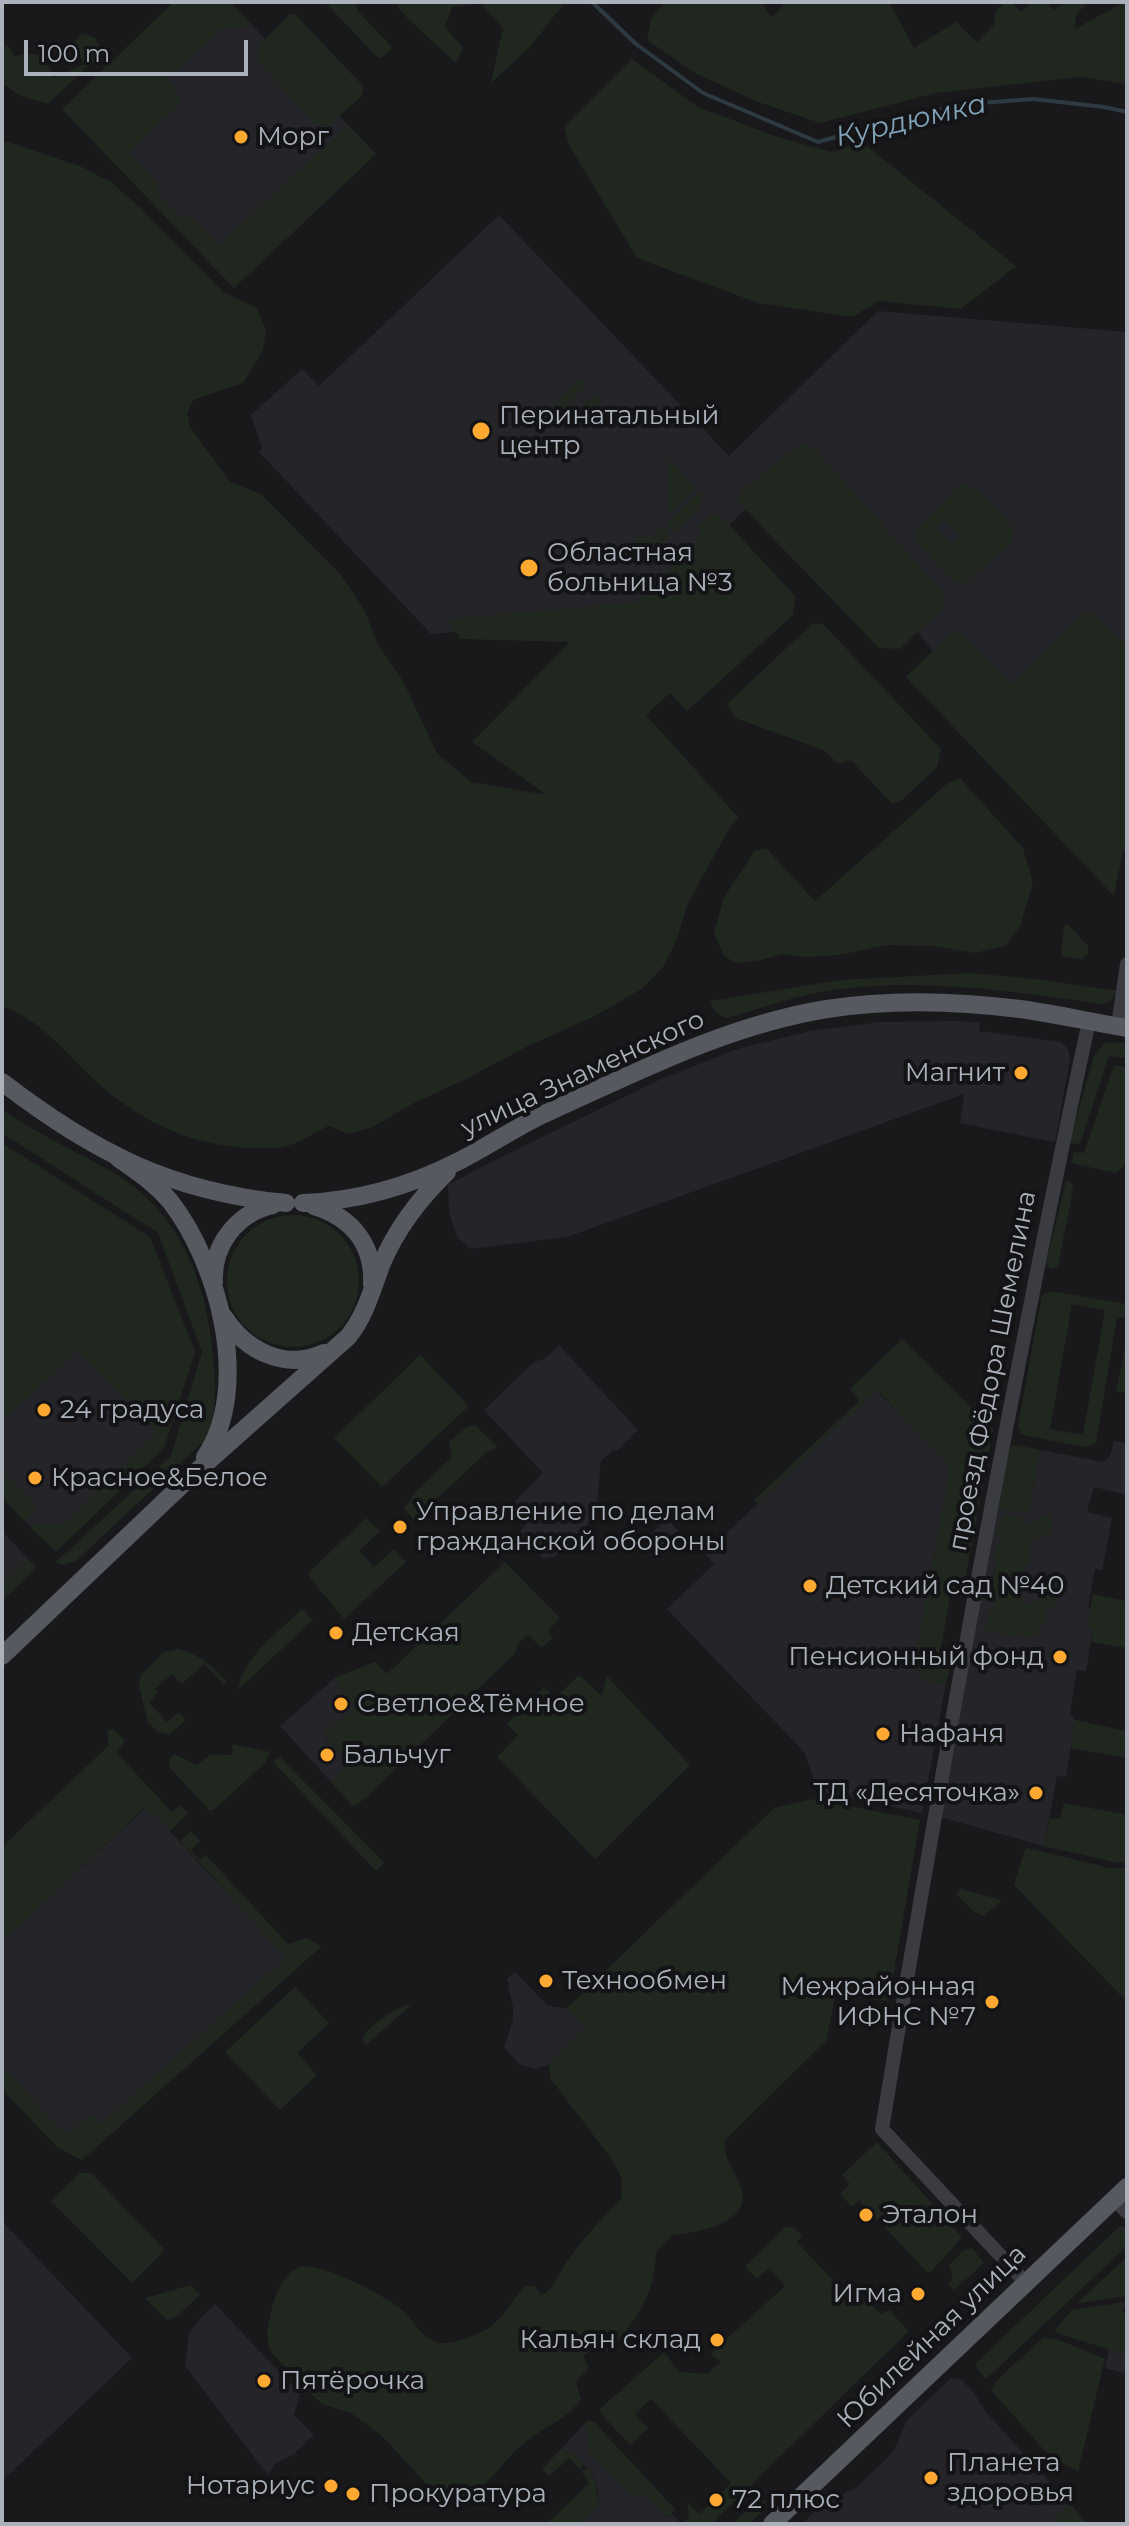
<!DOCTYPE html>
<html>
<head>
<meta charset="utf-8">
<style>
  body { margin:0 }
  #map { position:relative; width:1129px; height:2526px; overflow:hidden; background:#19191c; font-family:Montserrat,sans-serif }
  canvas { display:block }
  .frame { position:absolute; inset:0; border:4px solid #abb2bc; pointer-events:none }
  .scale { position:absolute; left:24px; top:40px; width:224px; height:36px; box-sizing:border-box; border:4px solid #abb2bc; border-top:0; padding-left:10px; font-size:24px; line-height:28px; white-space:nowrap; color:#abb2bc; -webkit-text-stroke:6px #141417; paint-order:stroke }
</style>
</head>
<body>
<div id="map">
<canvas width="1129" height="2526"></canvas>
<div class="frame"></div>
<div class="scale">100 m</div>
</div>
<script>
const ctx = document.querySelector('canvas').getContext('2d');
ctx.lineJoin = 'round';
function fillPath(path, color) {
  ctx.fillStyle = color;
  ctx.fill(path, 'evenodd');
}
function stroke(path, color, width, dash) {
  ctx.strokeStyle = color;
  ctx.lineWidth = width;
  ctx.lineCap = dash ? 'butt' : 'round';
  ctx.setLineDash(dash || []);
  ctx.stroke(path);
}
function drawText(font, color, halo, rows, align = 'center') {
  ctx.font = font + ' Montserrat,sans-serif';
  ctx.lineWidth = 8;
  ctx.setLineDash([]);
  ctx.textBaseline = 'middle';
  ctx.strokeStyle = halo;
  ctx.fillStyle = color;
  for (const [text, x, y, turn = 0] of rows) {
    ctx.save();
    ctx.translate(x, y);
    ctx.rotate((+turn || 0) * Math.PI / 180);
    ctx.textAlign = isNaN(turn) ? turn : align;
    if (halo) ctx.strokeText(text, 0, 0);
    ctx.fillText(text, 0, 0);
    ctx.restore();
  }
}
const built = new Path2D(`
  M 174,2 L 230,2 L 376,154 L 234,288 L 62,109 Z
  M 499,215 L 729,456 L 878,311 L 1127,332 L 1127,851 L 1118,847 L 931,649 L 913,626 L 753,509 L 743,511 L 642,618 L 431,634 L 259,452 L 262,447 L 251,415 L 302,369 L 319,386 Z
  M 960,1021 L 980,1023 L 979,1031 L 1061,1042 L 1068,1049 L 1070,1059 L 1055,1142 L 960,1123 L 964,1094 L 567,1237 L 470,1249 L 457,1237 L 449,1212 L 448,1185 L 487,1164 L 659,1080 L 737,1049 L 810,1031 L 880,1022 Z
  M 559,1345 L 638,1430 L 617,1451 L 614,1449 L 601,1461 L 596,1517 L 554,1557 L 543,1558 L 519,1533 L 528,1522 L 512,1504 L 543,1473 L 484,1410 L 534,1362 L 546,1358 Z
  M 78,1350 L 157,1432 L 56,1552 L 2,1497 L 2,1421 Z
  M 876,1390 L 950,1467 L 918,1645 L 912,1651 L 923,1682 L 946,1683 L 922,1813 L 817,1791 L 805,1753 L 667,1609 L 714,1564 L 705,1554 Z
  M 1114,1441 L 1127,1444 L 1127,1495 L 1094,1487 L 1087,1512 L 1112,1518 L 1102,1570 L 1095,1569 L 1088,1608 L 1091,1609 L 1087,1627 L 1093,1628 L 1086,1671 L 1077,1670 L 1070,1713 L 1075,1720 L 1066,1777 L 1057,1776 L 1044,1846 L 940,1817 L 964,1695 L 995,1508 L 1024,1513 L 1029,1511 L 1040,1450 L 1103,1462 L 1110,1456 Z
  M 667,1519 L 683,1536 L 661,1556 L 645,1539 Z
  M 2,1531 L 28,1559 L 2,1584 Z
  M 336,1677 L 339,1688 L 357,1707 L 342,1720 L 332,1726 L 325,1737 L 344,1758 L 346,1767 L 331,1782 L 280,1726 Z
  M 145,1808 L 155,1815 L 286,1958 L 101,2124 L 67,2136 L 2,2066 L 2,1942 Z
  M 515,1972 L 548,2006 L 567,2008 L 586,2027 L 549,2064 L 535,2069 L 519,2064 L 504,2047 L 513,2020 L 513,2007 L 507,1979 Z
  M 2,2221 L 132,2358 L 2,2481 Z
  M 215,2304 L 300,2394 L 294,2415 L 314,2435 L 294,2454 L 275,2464 L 268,2475 L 185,2366 L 189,2334 L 198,2321 Z
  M 1109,2349 L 1127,2355 L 1127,2374 L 1105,2368 Z
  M 951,2378 L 962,2380 L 973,2392 L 986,2412 L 1088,2524 L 802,2524 L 818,2508 L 858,2486 L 894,2451 L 907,2420 Z
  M 586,2422 L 590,2452 L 645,2495 L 667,2518 L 673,2514 L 681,2524 L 579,2524 L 599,2505 L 598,2490 L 594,2475 L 572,2453 L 561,2449 Z`);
const green = new Path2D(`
  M 174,2 L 230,2 L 253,26 L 223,28 L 167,79 L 182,98 L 179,104 L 128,153 L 159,185 L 158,193 L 179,215 L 190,216 L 219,245 L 348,125 L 376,154 L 234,288 L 62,109 Z
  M 325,2 L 355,2 L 358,11 L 391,46 L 391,50 L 381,58 L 377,57 Z
  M 394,2 L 565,2 L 531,46 L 491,83 L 503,28 L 480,3 L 452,7 L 445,27 L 463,48 L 456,63 L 408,19 Z
  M 665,2 L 760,2 L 772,17 L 787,2 L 889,2 L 914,48 L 956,22 L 977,42 L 994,25 L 995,12 L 1006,2 L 1011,2 L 1021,12 L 1032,2 L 1046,2 L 1055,10 L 1066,2 L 1087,2 L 1076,16 L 1075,29 L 1121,4 L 1127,5 L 1127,84 L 1080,77 L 936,93 L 820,123 L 758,102 L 695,73 L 647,40 L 652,17 Z
  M 290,14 L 295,14 L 364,87 L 361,97 L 328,126 L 318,125 L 312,121 L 256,59 L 260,44 Z
  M 82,33 L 95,38 L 101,51 L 98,65 L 92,62 L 48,104 L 20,96 L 2,83 L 2,42 L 9,47 L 15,56 L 28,53 L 41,56 L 49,66 L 53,78 L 84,64 L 72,44 Z
  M 632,59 L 698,107 L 775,136 L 831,152 L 863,143 L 1016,266 L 961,309 L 878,301 L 853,317 L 758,303 L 637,258 L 569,145 L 564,127 Z
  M 2,140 L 82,167 L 111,182 L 141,208 L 223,292 L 257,308 L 266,330 L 263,350 L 243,383 L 193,400 L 187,413 L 190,427 L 230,482 L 261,494 L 340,574 L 364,609 L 377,643 L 403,681 L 437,753 L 471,782 L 547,795 L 472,742 L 570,642 L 460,639 L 448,619 L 637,602 L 700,537 L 698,526 L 711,515 L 720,515 L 795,596 L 793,615 L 687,711 L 670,693 L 646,715 L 739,818 L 730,827 L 687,905 L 677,939 L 663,967 L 643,988 L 595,1016 L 528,1046 L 468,1078 L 410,1105 L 373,1127 L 348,1134 L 329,1126 C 316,1131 303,1141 290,1145 C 280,1149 264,1148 253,1148 C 189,1147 134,1118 88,1074 C 62,1048 38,1019 2,1006 Z
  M 581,378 L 588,385 L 552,420 L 550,408 Z
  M 596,393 L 603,401 L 573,429 L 559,427 Z
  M 800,444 L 810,445 L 815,449 L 943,593 L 944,602 L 942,609 L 900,649 L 879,648 L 736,500 L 744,489 Z
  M 667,457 L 696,488 L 668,515 Z
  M 961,484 C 979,483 1002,516 1014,529 L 1011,543 L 962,586 L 944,573 L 914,538 L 914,533 ZM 944,519 L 960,535 L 951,544 L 935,527 Z
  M 699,491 L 702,498 L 698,509 L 674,532 L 666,524 Z
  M 662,527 L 670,536 L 647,561 L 623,560 L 620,556 L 643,534 L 649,539 Z
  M 1088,612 L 1098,617 L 1127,646 L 1127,851 L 1123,851 L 1114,896 L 906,677 L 952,632 L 961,634 L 1011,684 L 1082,614 Z
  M 813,623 L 823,624 L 941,749 L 937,767 L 901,801 L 892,804 L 851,760 L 839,764 L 823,750 L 735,718 L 727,704 Z
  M 960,778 L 1023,848 L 1033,883 L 1020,926 L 1005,946 L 974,953 L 933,946 L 887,945 L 840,955 L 804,957 L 782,954 L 762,960 L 736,963 L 724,956 L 714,933 L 724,897 L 755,851 L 766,848 L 815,901 L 948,783 Z
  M 1066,925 L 1069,925 L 1088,946 L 1088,954 L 1082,959 L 1061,956 L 1064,927 Z
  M 970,973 L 1035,979 L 1117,991 C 1114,998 1110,1003 1102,1004 C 1009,991 915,976 821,992 C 789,998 758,1009 727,1018 C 718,1016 713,1010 710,1001 L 841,980 Z
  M 1106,1042 L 1127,1043 L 1127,1058 L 1109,1056 L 1080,1144 L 1069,1143 L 1094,1056 Z
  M 1114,1065 L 1127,1068 L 1127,1162 L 1116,1173 L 1071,1163 L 1074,1152 L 1084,1153 Z
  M 2,1109 C 37,1134 76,1151 114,1173 C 176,1209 205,1277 212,1347 C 215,1382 220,1411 203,1442 L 76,1561 L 63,1565 L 56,1562 L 171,1456 L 202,1352 L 158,1233 L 2,1133 Z
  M 2,1143 L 150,1237 L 195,1352 L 164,1448 L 56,1552 L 31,1528 L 36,1523 L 63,1524 L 157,1431 L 78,1351 L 2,1421 L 2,1283 L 5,1280 L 2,1277 Z
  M 1066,1181 L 1072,1183 L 1073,1190 L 1058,1265 L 1055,1268 L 1050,1269 L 1046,1264 Z
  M227 1281a66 66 0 1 1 132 0a66 66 0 1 1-132 0Z
  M 1050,1291 L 1127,1304 L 1127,1318 L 1117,1317 L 1096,1443 L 1086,1447 L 1026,1436 L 1021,1434 L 1018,1426 L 1040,1305 L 1041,1297 ZM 1072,1304 L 1105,1310 L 1083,1435 L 1050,1429 Z
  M 902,1339 L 993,1429 L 962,1597 L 950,1596 L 939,1660 L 951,1663 L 946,1683 L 923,1682 L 912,1651 L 918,1644 L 950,1467 L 877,1390 L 757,1504 L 754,1500 L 859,1401 L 850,1389 Z
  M 1127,1346 L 1127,1393 L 1116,1391 L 1125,1347 Z
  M 420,1355 L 469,1406 L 382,1487 L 334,1438 Z
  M 475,1425 L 498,1447 L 487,1452 L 414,1520 L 404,1509 L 415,1492 L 452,1457 L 449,1442 L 468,1426 Z
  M 1017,1445 L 1040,1450 L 1029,1511 L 1024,1513 L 995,1508 L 1007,1448 Z
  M 2,1471 L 34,1503 L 34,1512 L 24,1521 L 2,1497 Z
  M 1008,1514 L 1021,1518 L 1029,1525 L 1041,1516 L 1050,1515 L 1053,1521 L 1050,1535 L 1037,1537 L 1030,1542 L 1030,1560 L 1023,1568 L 1026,1579 L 1017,1591 L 1023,1602 L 1031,1604 C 1038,1597 1049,1591 1058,1591 L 1060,1601 L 1055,1606 L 1044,1611 L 1046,1624 L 1040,1627 L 1036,1635 L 1025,1638 L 1019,1632 L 1010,1636 L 997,1632 L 983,1630 L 990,1614 L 989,1611 L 995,1604 L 988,1594 L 996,1566 L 994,1554 L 1000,1542 C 995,1529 997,1522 1008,1514 Z
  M 366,1518 L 380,1531 L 359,1551 L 374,1567 L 394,1549 L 406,1562 L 344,1619 L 307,1574 Z
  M 28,1559 L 37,1568 L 2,1601 L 2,1584 Z
  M 505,1562 L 560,1618 L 548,1631 L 553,1638 L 542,1648 L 528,1635 L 519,1643 L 515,1653 L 366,1798 L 353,1807 L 331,1782 L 346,1767 L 341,1761 L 344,1758 L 323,1734 L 356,1707 L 339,1688 L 336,1677 L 375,1662 L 387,1674 Z
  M 1093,1594 L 1127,1601 L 1127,1648 L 1091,1642 L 1093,1629 L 1087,1627 Z
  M 302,1609 L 313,1620 L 238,1690 C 243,1656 279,1632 302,1609 Z
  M 178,1649 C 200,1655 211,1665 226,1681 L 224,1685 L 204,1664 L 182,1684 L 172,1674 L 155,1689 L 158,1693 L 149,1702 L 167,1722 L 179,1712 L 186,1720 L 169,1735 L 158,1732 L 148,1723 L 139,1686 L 140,1676 L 164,1652 Z
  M 579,1675 L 602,1696 L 607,1676 L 690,1765 L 595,1859 L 497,1757 L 518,1735 L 507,1724 L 544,1687 L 555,1698 Z
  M 1075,1720 L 1127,1731 L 1127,1758 L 1071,1748 Z
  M 114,1729 L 125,1741 L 116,1752 L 172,1812 L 181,1805 L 188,1813 L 170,1831 L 155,1815 L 153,1817 L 144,1808 L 2,1942 L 2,1847 L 109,1745 L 107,1731 Z
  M 232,1744 L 270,1752 L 266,1762 L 216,1808 L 210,1811 L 170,1768 L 169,1760 L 174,1754 L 197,1765 L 211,1754 L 233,1755 Z
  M 279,1756 L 377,1855 L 384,1863 L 376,1871 L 273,1762 Z
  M 813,1799 L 920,1820 L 889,2001 L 837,1996 L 836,1992 L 826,2041 L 725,2140 C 723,2160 735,2170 741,2187 C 754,2223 697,2233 673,2235 L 656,2253 C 655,2294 635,2325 606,2352 L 597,2344 L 583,2357 L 589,2368 L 576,2381 L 581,2400 C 563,2422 541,2428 521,2446 C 505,2459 494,2479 476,2490 C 469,2495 460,2497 452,2500 L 435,2493 L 383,2437 L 351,2413 L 324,2405 L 316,2399 L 272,2353 C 264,2340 268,2327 271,2312 C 274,2297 284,2272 300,2267 C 320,2261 385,2296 401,2309 C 416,2321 422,2342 443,2343 C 452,2344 459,2340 467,2338 C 502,2326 502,2312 525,2286 L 535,2286 L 541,2295 C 554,2290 556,2278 564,2266 C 580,2242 600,2220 621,2199 L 622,2179 L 613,2161 L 550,2078 L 549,2064 L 585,2027 L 567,2008 L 774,1808 Z
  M 1064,1803 L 1127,1815 L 1127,1862 L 1114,1862 L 1044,1846 L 1050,1818 L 1060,1819 Z
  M 191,1831 L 200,1841 L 191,1850 L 200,1860 L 206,1855 L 288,1944 L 306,1938 L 322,1946 L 82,2160 L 58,2148 L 2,2089 L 2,2066 L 66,2135 L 91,2114 L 101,2124 L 286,1958 L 180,1841 Z
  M 1028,1848 L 1109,1868 L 1127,1868 L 1127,2002 L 1014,1885 L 1025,1849 Z
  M 960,1889 L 1002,1900 L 984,1916 L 974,1912 L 956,1894 Z
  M 295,1987 L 329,2023 L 297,2053 L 317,2075 L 280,2110 L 225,2052 Z
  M 412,2004 L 366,2045 L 362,2039 C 369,2024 396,2007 412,2004 Z
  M 877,2142 L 962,2237 L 931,2272 L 927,2272 L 859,2200 L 852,2207 L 840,2194 L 850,2184 L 842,2175 Z
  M 80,2173 L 91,2173 L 165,2250 L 132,2283 L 51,2201 Z
  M 1120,2226 L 1127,2228 L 1127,2246 L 986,2379 L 977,2369 L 976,2363 Z
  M 785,2227 L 795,2228 L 802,2236 L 797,2242 L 858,2307 L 867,2299 L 881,2314 L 889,2310 L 909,2331 L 711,2524 L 683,2524 L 689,2517 L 687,2502 L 699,2514 L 711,2503 L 714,2505 L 724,2495 L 722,2493 L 731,2483 L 651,2399 L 635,2414 L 648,2428 L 630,2445 L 601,2414 L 600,2409 L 664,2352 L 679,2372 L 707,2374 L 721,2362 L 710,2354 L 785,2286 L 769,2268 L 757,2279 L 745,2266 Z
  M 972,2248 L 984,2263 L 954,2290 L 948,2284 L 953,2278 L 949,2265 L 964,2250 Z
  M 1127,2257 L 1127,2296 L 1077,2303 Z
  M 191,2285 L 200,2295 L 177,2316 L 167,2320 L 145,2298 Z
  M 1126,2302 L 1122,2312 L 1127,2314 L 1127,2355 L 1059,2334 L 1055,2330 L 1072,2310 Z
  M 1044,2337 L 1059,2340 L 1105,2359 L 1078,2471 L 1051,2458 L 991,2390 L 997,2380 Z
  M 588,2420 L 594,2422 L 675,2509 L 668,2518 L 645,2495 L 641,2498 L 631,2495 L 589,2452 L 586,2422 Z
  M 561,2449 L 572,2453 L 584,2465 L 579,2469 L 570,2459 L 567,2460 L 549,2476 L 542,2469 Z
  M 587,2468 L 595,2478 L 599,2505 L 579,2524 L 547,2524 L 589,2483 L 582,2472 Z
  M 761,2497 L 765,2502 L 766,2508 L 749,2524 L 732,2524 Z
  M 1068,2504 L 1088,2524 L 1056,2524 L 1057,2514 Z`);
const stream = new Path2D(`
  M 592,2 L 636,44 L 703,93 L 818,142 L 906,117 L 967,104 L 1033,99 L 1104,107 L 1127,112`);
const minor = new Path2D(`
  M 1118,1026 L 1127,964
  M 1114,2199 L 1127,2212
  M 1026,2283 L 882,2129 C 943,1758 1010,1388 1089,1021`);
const major = new Path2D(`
  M 2,1082 C 93,1152 171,1192 286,1203
  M 118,1158 C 136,1171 155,1183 170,1201 C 219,1264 252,1387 205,1457
  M 303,1203 C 359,1201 410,1186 459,1161 C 488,1146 515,1128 544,1114 C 635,1073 727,1025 827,1009 C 889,999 957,1001 1020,1009 C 1056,1014 1091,1022 1127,1028
  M 314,1206 C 351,1217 374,1244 372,1284
  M 214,1282 C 212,1245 237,1213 273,1205
  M 224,1317 C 246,1351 285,1371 324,1353
  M 2,1656 L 187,1480 L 348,1337 C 366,1315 372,1289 382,1263 C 397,1228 420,1198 447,1172
  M 772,2524 L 1127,2187`);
const markers = [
  [241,137,8,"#fca831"],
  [481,431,10,"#fca831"],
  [529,568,10,"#fca831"],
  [1021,1073,8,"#fca831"],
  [44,1410,8,"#fca831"],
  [35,1478,8,"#fca831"],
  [400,1527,8,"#fca831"],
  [810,1586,8,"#fca831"],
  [336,1633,8,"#fca831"],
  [1060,1657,8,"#fca831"],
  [341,1704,8,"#fca831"],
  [883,1734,8,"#fca831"],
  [327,1755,8,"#fca831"],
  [1036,1793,8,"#fca831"],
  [546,1981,8,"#fca831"],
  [992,2002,8,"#fca831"],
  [866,2215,8,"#fca831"],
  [918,2294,8,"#fca831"],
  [717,2340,8,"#fca831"],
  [264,2381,8,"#fca831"],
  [931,2478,8,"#fca831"],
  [331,2486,8,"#fca831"],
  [353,2494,8,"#fca831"],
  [716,2500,8,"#fca831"]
];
const poiNames = [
  ["Морг",257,137],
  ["Перинатальный",499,416],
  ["центр",499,446],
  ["Областная",547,553],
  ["больница №3",547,583],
  ["Магнит",1005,1073,"right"],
  ["24 градуса",60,1410],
  ["Красное&Белое",51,1478],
  ["Управление по делам",416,1512],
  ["гражданской обороны",416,1542],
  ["Детский сад №40",826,1586],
  ["Детская",352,1633],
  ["Пенсионный фонд",1044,1657,"right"],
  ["Светлое&Тёмное",357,1704],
  ["Нафаня",899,1734],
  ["Бальчуг",343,1755],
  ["ТД «Десяточка»",1020,1793,"right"],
  ["Технообмен",562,1981],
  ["Межрайонная",976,1987,"right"],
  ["ИФНС №7",976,2017,"right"],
  ["Эталон",882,2215],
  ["Игма",902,2294,"right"],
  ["Кальян склад",701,2340,"right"],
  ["Пятёрочка",280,2381],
  ["Планета",947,2463],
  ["здоровья",947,2493],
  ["Нотариус",315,2486,"right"],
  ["Прокуратура",369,2494],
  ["72 плюс",732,2500]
];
const streetNames = [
  ["улица Знаменского",583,1074,-25],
  ["проезд Фёдора Шемелина",993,1371,-79],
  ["Юбилейная улица",932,2337,-44]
];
const waterNames = [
  ["Курдюмка",911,121,-13]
];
fillPath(built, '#252529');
fillPath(green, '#1f271f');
stroke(stream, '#2e3a41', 4);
stroke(minor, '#3a3c41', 14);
stroke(major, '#565960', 18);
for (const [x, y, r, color] of markers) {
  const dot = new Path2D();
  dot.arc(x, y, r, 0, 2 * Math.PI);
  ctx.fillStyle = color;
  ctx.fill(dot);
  stroke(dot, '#141417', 3);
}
drawText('26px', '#abb2bc', '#141417', poiNames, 'left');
drawText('26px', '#abb2bc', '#141417', streetNames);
drawText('italic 28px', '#81a3b8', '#141417', waterNames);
</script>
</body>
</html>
